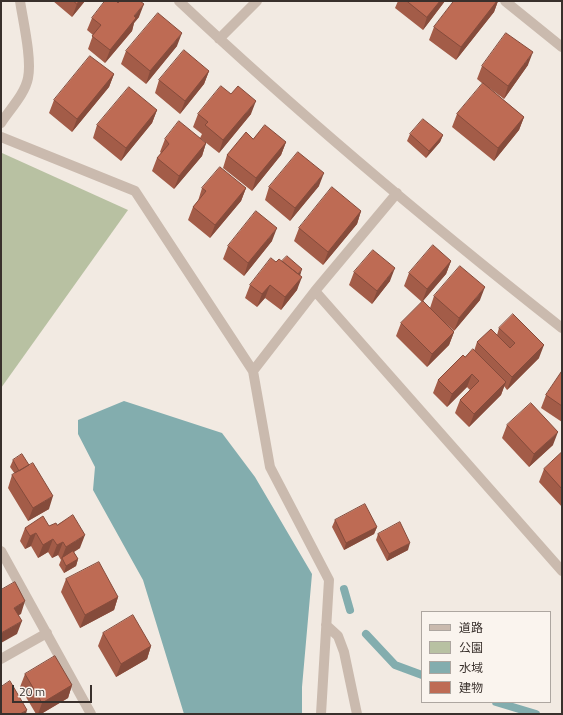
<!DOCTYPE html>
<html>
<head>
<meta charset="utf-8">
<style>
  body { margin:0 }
  #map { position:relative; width:563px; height:715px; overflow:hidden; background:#f2eae2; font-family:"Titillium Web","Noto Sans JP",sans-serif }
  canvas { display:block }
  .frame { position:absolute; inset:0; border:2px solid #39302c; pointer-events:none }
  .legend { position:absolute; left:421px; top:611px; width:130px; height:92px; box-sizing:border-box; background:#faf4ee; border:1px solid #ada6a0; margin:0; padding:5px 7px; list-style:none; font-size:12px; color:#39302c }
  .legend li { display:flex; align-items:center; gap:8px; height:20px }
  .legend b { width:20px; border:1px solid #ada6a0 }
  .scale { position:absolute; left:12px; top:685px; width:80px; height:18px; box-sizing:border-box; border:2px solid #39302c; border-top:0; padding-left:5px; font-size:12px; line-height:14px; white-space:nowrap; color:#39302c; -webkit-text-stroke:3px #faf4ee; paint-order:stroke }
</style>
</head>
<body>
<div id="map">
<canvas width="563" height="715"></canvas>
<div class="frame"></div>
<ul class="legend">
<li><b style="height:5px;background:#cabaae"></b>道路</li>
<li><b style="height:11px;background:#b8c1a2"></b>公園</li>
<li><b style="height:11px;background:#83adae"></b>水域</li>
<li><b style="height:11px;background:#be6b54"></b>建物</li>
</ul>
<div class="scale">20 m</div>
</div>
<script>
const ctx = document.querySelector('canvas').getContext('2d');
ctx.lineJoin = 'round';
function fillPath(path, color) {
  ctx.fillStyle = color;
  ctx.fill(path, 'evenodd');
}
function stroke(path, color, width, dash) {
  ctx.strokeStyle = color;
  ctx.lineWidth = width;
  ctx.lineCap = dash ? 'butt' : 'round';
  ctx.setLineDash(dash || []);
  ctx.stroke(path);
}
const green = new Path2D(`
  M 2,153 L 128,210 L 1,388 L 1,154 Z`);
const water = new Path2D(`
  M 124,401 L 222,433 L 255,477 L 312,574 L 302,687 L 302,714 L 184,714 L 143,580 L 93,490 L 95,467 L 78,434 L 78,420 Z`);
const stream = new Path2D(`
  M 344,589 L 350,610
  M 366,634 L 395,665 L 422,675
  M 496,702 L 536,714`);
const minor = new Path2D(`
  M 179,1 C 301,116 430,224 562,328
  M 505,1 L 562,47
  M 219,39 L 257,1
  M 1,123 C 10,109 25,94 28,78 C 32,59 23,21 20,1
  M 1,137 L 135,191 L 253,371 L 270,467 L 329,580 L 321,714
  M 315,291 L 562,571
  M 253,371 L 315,291 L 397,193
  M 1,551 L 91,714
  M 326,625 L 338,636 L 344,652 L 357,714
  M 1,659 L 47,633`);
const wall = new Path2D(`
  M 53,1 L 85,1 L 72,17 Z
  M 398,1 L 445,1 L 423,30 L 395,8 Z
  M 454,1 L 498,1 L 494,12 L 456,60 L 429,40 L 434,27 Z
  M 139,17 L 134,23 L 132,31 L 105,63 L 88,49 L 93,35 L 87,30 L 92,18 Z
  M 177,46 L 146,84 L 121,64 L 126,51 Z
  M 528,65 L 504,99 L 488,87 L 524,117 L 519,130 L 494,161 L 452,127 L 457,114 L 483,84 L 477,79 L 482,66 Z
  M 209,71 L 204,84 L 180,114 L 155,93 L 159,80 Z
  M 114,74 L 109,87 L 72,132 L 49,113 L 54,100 Z
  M 157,110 L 152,123 L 121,161 L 93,138 L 97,125 Z
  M 198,114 L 251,114 L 219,153 L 200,138 L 202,134 L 193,127 Z
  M 410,134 L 443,135 L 440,142 L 426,158 L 407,141 Z
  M 165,139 L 206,143 L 202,156 L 174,189 L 152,171 L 157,158 L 161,153 L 160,152 Z
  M 253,139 L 286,142 L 281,155 L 252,191 L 223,168 L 227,155 Z
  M 319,186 L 290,221 L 265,200 L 269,187 Z
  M 202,188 L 246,188 L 241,201 L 210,238 L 188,220 L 193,207 L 198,201 Z
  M 361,211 L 357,224 L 323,265 L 294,241 L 299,228 Z
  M 272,241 L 244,276 L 223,259 L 228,246 Z
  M 451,261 L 446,274 L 423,301 L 430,308 L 434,296 L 480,300 L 454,331 L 443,321 L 454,332 L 449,345 L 427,367 L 396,336 L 401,323 L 422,302 L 404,286 L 409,273 Z
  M 354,272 L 390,281 L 372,304 L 349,285 Z
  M 300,276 L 297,290 L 281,310 L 265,298 L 257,307 L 245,298 L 250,285 Z
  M 499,328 L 539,358 L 507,390 L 504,386 L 501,395 L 469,427 L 455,413 L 460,400 L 470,390 L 467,387 L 447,407 L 433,393 L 438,380 L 465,357 L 474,351 L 477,342 L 497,335 Z
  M 562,371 L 562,422 L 541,408 L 546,395 Z
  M 507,425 L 553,445 L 529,467 L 502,438 Z
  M 562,452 L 562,507 L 539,482 L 544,469 Z
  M 13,460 L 49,509 L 28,521 L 8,488 L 12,475 L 15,474 L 10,467 Z
  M 335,520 L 377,527 L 374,534 L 344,550 L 332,527 Z
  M 57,525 L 80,548 L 74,552 L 78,559 L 76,566 L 64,573 L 59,565 L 61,560 L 58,555 L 52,558 L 48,552 L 38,558 L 31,546 L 25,549 L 20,541 L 25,528 L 49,526 Z
  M 378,534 L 408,550 L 387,561 L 376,540 Z
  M 66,579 L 118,597 L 114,610 L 80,628 L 61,592 Z
  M 103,633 L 151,646 L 147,659 L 116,677 L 98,646 Z
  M 25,674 L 72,685 L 68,698 L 41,714 L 36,714 L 20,687 Z`);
const shadedWall = new Path2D(`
  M 79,1 L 85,1 L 72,17 L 77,4 Z
  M 440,1 L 445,1 L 423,30 L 427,17 Z
  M 497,1 L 498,1 L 494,12 L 456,60 L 461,47 Z
  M 144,4 L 139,17 L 134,23 L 132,31 L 105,63 L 110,50 L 134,16 Z
  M 182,33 L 177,46 L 146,84 L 150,71 Z
  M 533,52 L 528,65 L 504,99 L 508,86 Z
  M 209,71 L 204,84 L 180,114 L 185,101 Z
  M 114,74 L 109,87 L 72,132 L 77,119 Z
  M 256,101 L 251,114 L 219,153 L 223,140 Z
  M 157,110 L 152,123 L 121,161 L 126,148 Z
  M 524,117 L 519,130 L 494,161 L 498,148 Z
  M 443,135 L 440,142 L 426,158 L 429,151 Z
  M 286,142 L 281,155 L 252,191 L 256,178 Z
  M 206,143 L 202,156 L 174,189 L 179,176 Z
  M 324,173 L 319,186 L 290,221 L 295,208 Z
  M 246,188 L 241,201 L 210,238 L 215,225 Z
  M 361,211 L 357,224 L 323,265 L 328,252 Z
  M 277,228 L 272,241 L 244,276 L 248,263 Z
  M 451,261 L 446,274 L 422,302 L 427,289 Z
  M 395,268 L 390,281 L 372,304 L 377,291 Z
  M 302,269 L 300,276 L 296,277 Z
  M 302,277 L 297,290 L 281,310 L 285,297 Z
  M 270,285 L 265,298 L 257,307 L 262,294 Z
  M 485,287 L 480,300 L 454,331 L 459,318 Z
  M 454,332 L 449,345 L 427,367 L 432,354 Z
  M 544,345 L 539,358 L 507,390 L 512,377 Z
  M 472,374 L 467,387 L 447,407 L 452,394 Z
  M 506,382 L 501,395 L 469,427 L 474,414 Z
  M 558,432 L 553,445 L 529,467 L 534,454 Z
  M 53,496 L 49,509 L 28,521 L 33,508 Z
  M 377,527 L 374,534 L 344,550 L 346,543 Z
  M 36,533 L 31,546 L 25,549 L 30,536 Z
  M 85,535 L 80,548 L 62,559 L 62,558 L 61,560 L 66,547 Z
  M 53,539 L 48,552 L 38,558 L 43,545 Z
  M 63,542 L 58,555 L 52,558 L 57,545 Z
  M 410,543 L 408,550 L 387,561 L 389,554 Z
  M 78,559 L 76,566 L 64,573 L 66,566 Z
  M 118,597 L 114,610 L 80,628 L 85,615 Z
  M 25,601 L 21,614 L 9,621 L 14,608 Z
  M 22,621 L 17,634 L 1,643 L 1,633 Z
  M 151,646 L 147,659 L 116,677 L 121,664 Z
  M 72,685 L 68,698 L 41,714 L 38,714 L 42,703 Z
  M 27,710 L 26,714 L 20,714 Z`);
const building = new Path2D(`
  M 74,1 L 79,1 L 77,4 Z
  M 105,1 L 116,1 L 118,3 L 120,1 L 140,1 L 144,4 L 134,16 L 136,18 L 110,50 L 92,36 L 101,25 L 92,18 Z
  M 407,1 L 440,1 L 427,17 Z
  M 454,1 L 497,1 L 461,47 L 434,27 Z
  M 158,13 L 182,33 L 150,71 L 126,51 Z
  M 506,33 L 533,52 L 508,86 L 482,66 Z
  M 184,50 L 209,71 L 185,101 L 159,80 Z
  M 90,56 L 114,74 L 77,119 L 54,100 Z
  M 483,83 L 524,117 L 498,148 L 457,114 Z
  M 221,86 L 231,94 L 238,86 L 256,101 L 223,140 L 205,125 L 208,122 L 198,114 Z
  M 129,87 L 157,110 L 126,148 L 97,125 Z
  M 423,119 L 443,135 L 429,151 L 410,134 Z
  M 179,121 L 206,143 L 179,176 L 157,158 L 169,144 L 165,139 Z
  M 265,125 L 286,142 L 256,178 L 227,155 L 246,132 L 253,139 Z
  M 298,152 L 324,173 L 295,208 L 269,187 Z
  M 220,167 L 246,188 L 215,225 L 193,207 L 206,191 L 202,188 Z
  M 332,187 L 361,211 L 328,252 L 299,228 Z
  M 256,211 L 277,228 L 248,263 L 228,246 Z
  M 433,245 L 451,261 L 427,289 L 409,273 Z
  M 373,250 L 395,268 L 377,291 L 354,272 Z
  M 287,256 L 302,269 L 298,274 L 282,261 Z
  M 271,258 L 276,262 L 279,259 L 302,277 L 285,297 L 270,285 L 262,294 L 250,285 Z
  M 460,266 L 485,287 L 459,318 L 434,296 Z
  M 423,301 L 454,332 L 432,354 L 401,323 Z
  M 513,314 L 544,345 L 512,377 L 477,342 L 491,329 L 510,348 L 515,343 L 499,328 Z
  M 473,349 L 506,382 L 474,414 L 460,400 L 479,381 L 472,374 L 452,394 L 438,380 L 463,355 L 465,357 Z
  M 562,371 L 562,406 L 546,395 Z
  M 531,403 L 558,432 L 534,454 L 507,425 Z
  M 562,452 L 562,489 L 544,469 Z
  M 22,454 L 29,465 L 19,471 L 13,460 Z
  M 33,463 L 53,496 L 33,508 L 12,475 Z
  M 365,504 L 377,527 L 346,543 L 335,520 Z
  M 73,515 L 85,535 L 66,547 L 63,542 L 57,545 L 53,539 L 43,545 L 36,533 L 30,536 L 25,528 L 43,516 L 49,526 L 56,523 L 57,525 Z
  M 400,522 L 410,543 L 389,554 L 378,534 Z
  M 73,551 L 78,559 L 66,566 L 62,558 Z
  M 99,562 L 118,597 L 85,615 L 66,579 Z
  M 15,582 L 25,601 L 14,608 L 22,621 L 1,633 L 1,590 Z
  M 133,615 L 151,646 L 121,664 L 103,633 Z
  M 55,656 L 72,685 L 42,703 L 25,674 Z
  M 10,681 L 27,710 L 20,714 L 1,714 L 1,687 Z`);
fillPath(green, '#b8c1a2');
fillPath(water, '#83adae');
stroke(stream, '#83adae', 8);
stroke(minor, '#cabaae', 10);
fillPath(wall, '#a35c48');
fillPath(shadedWall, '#854b3b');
fillPath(building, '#be6b54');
stroke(building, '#854b3b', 1);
</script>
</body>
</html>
